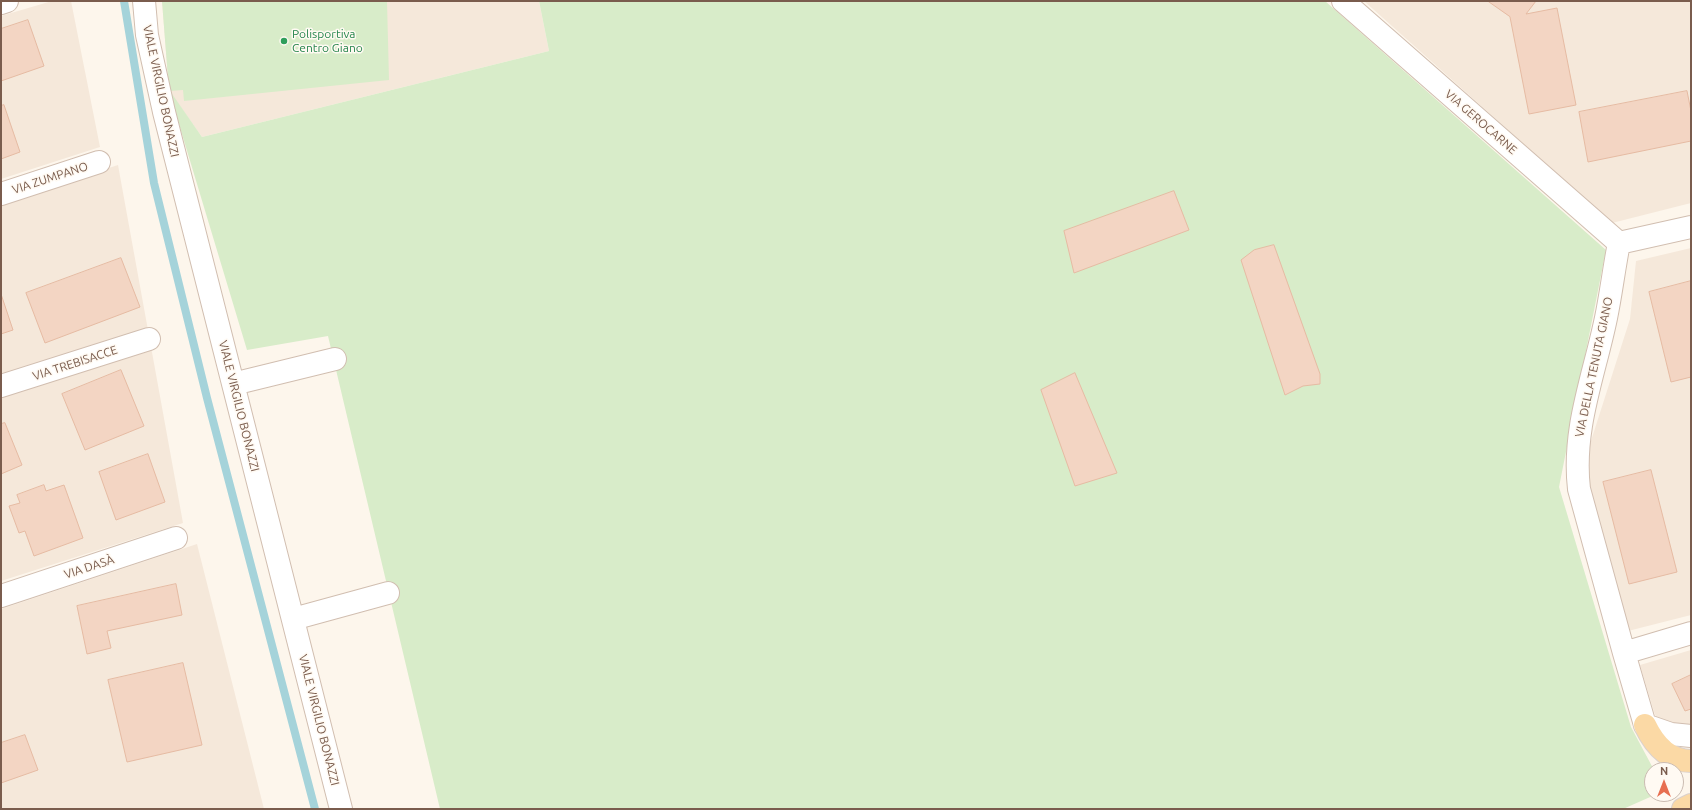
<!DOCTYPE html>
<html>
<head>
<meta charset="utf-8">
<style>
  body { margin:0 }
  #map { position:relative; width:1692px; height:810px; overflow:hidden; background:#fdf6ec; font-family:Ubuntu,sans-serif }
  canvas { display:block }
  .frame { position:absolute; inset:0; border:2px solid #7a5c4d; pointer-events:none }
  .north { position:absolute; left:1644px; top:762px; width:40px; height:40px; box-sizing:border-box; background:#fffaf3; border:1px solid #cabbb1; border-radius:50%; rotate:0deg; font-size:11px; font-weight:700; line-height:16px; text-align:center; color:#7a5c4d }
  .north::after { content:''; display:block; margin:auto; width:14px; height:18px; background:#e76f51; clip-path:polygon(50% 0,100% 100%,50% 72%,0 100%) }
</style>
</head>
<body>
<div id="map">
<canvas width="1692" height="810"></canvas>
<div class="frame"></div>
<div class="north">N</div>
</div>
<script>
const ctx = document.querySelector('canvas').getContext('2d');
ctx.lineJoin = 'round';
function fillPath(path, color) {
  ctx.fillStyle = color;
  ctx.fill(path, 'evenodd');
}
function stroke(path, color, width, dash) {
  ctx.strokeStyle = color;
  ctx.lineWidth = width;
  ctx.lineCap = dash ? 'butt' : 'round';
  ctx.setLineDash(dash || []);
  ctx.stroke(path);
}
function drawText(font, color, halo, rows, align = 'center') {
  ctx.font = font + ' Ubuntu,sans-serif';
  ctx.lineWidth = 3;
  ctx.setLineDash([]);
  ctx.textBaseline = 'middle';
  ctx.strokeStyle = halo;
  ctx.fillStyle = color;
  for (const [text, x, y, turn = 0] of rows) {
    ctx.save();
    ctx.translate(x, y);
    ctx.rotate((+turn || 0) * Math.PI / 180);
    ctx.textAlign = isNaN(turn) ? turn : align;
    if (halo) ctx.strokeText(text, 0, 0);
    ctx.fillText(text, 0, 0);
    ctx.restore();
  }
}
const residential = new Path2D(`
  M 52,1 L 71,1 L 100,147 L 1,179 L 1,16 Z
  M 162,1 L 539,1 L 549,51 L 202,137 L 169,91 Z
  M 1364,1 L 1691,1 L 1691,203 L 1612,223 Z
  M 118,165 L 183,523 L 1,581 L 1,203 Z
  M 1691,248 L 1691,615 L 1628,631 L 1587,481 L 1590,444 L 1630,319 L 1636,261 Z
  M 197,544 L 264,809 L 1,809 L 1,609 Z
  M 1691,650 L 1691,746 L 1666,742 L 1654,712 L 1640,665 Z`);
const green = new Path2D(`
  M 162,1 L 387,1 L 389,80 L 184,101 L 183,90 L 170,91 L 202,137 L 549,51 L 539,1 L 1325,1 L 1606,250 L 1559,487 L 1631,727 L 1654,770 L 1652,770 L 1652,794 L 1657,794 L 1623,809 L 440,809 L 328,336 L 247,350 L 169,91 Z`);
const stream = new Path2D(`
  M 124,1 L 154,183 L 207,398 L 315,809`);
const building = new Path2D(`
  M 1488,1 L 1536,1 L 1526,14 L 1557,8 L 1576,105 L 1529,114 L 1510,17 Z
  M 28,20 L 44,66 L 1,81 L 1,29 Z
  M 1687,91 L 1691,111 L 1691,141 L 1588,162 L 1579,112 Z
  M 4,105 L 20,152 L 1,159 L 1,106 Z
  M 1174,191 L 1189,230 L 1074,273 L 1064,231 Z
  M 1274,245 L 1320,374 L 1320,384 L 1303,386 L 1285,395 L 1241,260 L 1254,250 Z
  M 121,258 L 140,307 L 45,343 L 26,293 Z
  M 1691,281 L 1691,377 L 1671,382 L 1649,292 Z
  M 1,294 L 13,330 L 1,334 Z
  M 121,370 L 144,426 L 85,450 L 62,394 Z
  M 1075,373 L 1117,473 L 1075,486 L 1041,390 Z
  M 5,423 L 22,465 L 1,474 L 1,424 Z
  M 148,454 L 165,502 L 116,520 L 99,472 Z
  M 1651,470 L 1677,572 L 1629,584 L 1603,482 Z
  M 44,485 L 46,491 L 64,485 L 83,538 L 34,556 L 25,531 L 19,533 L 9,506 L 20,503 L 17,495 Z
  M 176,584 L 182,615 L 107,631 L 111,648 L 87,654 L 77,606 Z
  M 183,663 L 202,745 L 127,762 L 108,680 Z
  M 1691,675 L 1691,709 L 1685,711 L 1672,684 Z
  M 25,735 L 38,770 L 1,783 L 1,743 Z`);
const minor = new Path2D(`
  M 144,1 L 147,35 L 164,112 L 341,809
  M 1343,1 L 1619,243
  M 1,3 L 7,1
  M 1,194 L 99,162
  M 1619,243 C 1614,268 1611,294 1606,318 C 1594,376 1572,429 1579,489 L 1624,653 L 1645,725 L 1671,734 L 1691,736
  M 1619,243 L 1691,227
  M 233,384 L 335,359
  M 1,386 L 149,339
  M 1,596 L 176,538
  M 293,619 L 388,593
  M 1624,653 L 1691,633`);
const major = new Path2D(`
  M 1645,725 C 1654,744 1668,761 1691,761
  M 1683,809 L 1691,805`);
const markers = [
  [284,41,4,"#2e9e5b"]
];
const leisureNames = [
  ["Polisportiva",292,34],
  ["Centro Giano",292,48]
];
const streetNames = [
  ["VIALE VIRGILIO BONAZZI",161,91,78],
  ["VIA GEROCARNE",1481,122,41],
  ["VIA ZUMPANO",50,178,-18],
  ["VIA TREBISACCE",75,363,-18],
  ["VIA DELLA TENUTA GIANO",1594,367,-78],
  ["VIALE VIRGILIO BONAZZI",239,406,76],
  ["VIA DASÀ",89,567,-18],
  ["VIALE VIRGILIO BONAZZI",319,720,76]
];
fillPath(residential, '#f5e8da');
fillPath(green, '#d8ecc9');
stroke(stream, '#a5d3da', 8);
fillPath(building, '#f3d5c3');
stroke(building, '#e6bba3', 1);
stroke(minor, '#d1beb0', 24);
stroke(major, '#dad1cd', 24);
stroke(minor, '#fff', 22);
stroke(major, '#fbd9a5', 22);
for (const [x, y, r, color] of markers) {
  const dot = new Path2D();
  dot.arc(x, y, r, 0, 2 * Math.PI);
  ctx.fillStyle = color;
  ctx.fill(dot);
  stroke(dot, '#fffaf3', 1.5);
}
drawText('12px', '#27864d', '#fffaf3', leisureNames, 'left');
drawText('12px', '#7a5c4d', '#fffaf3', streetNames);
</script>
</body>
</html>
